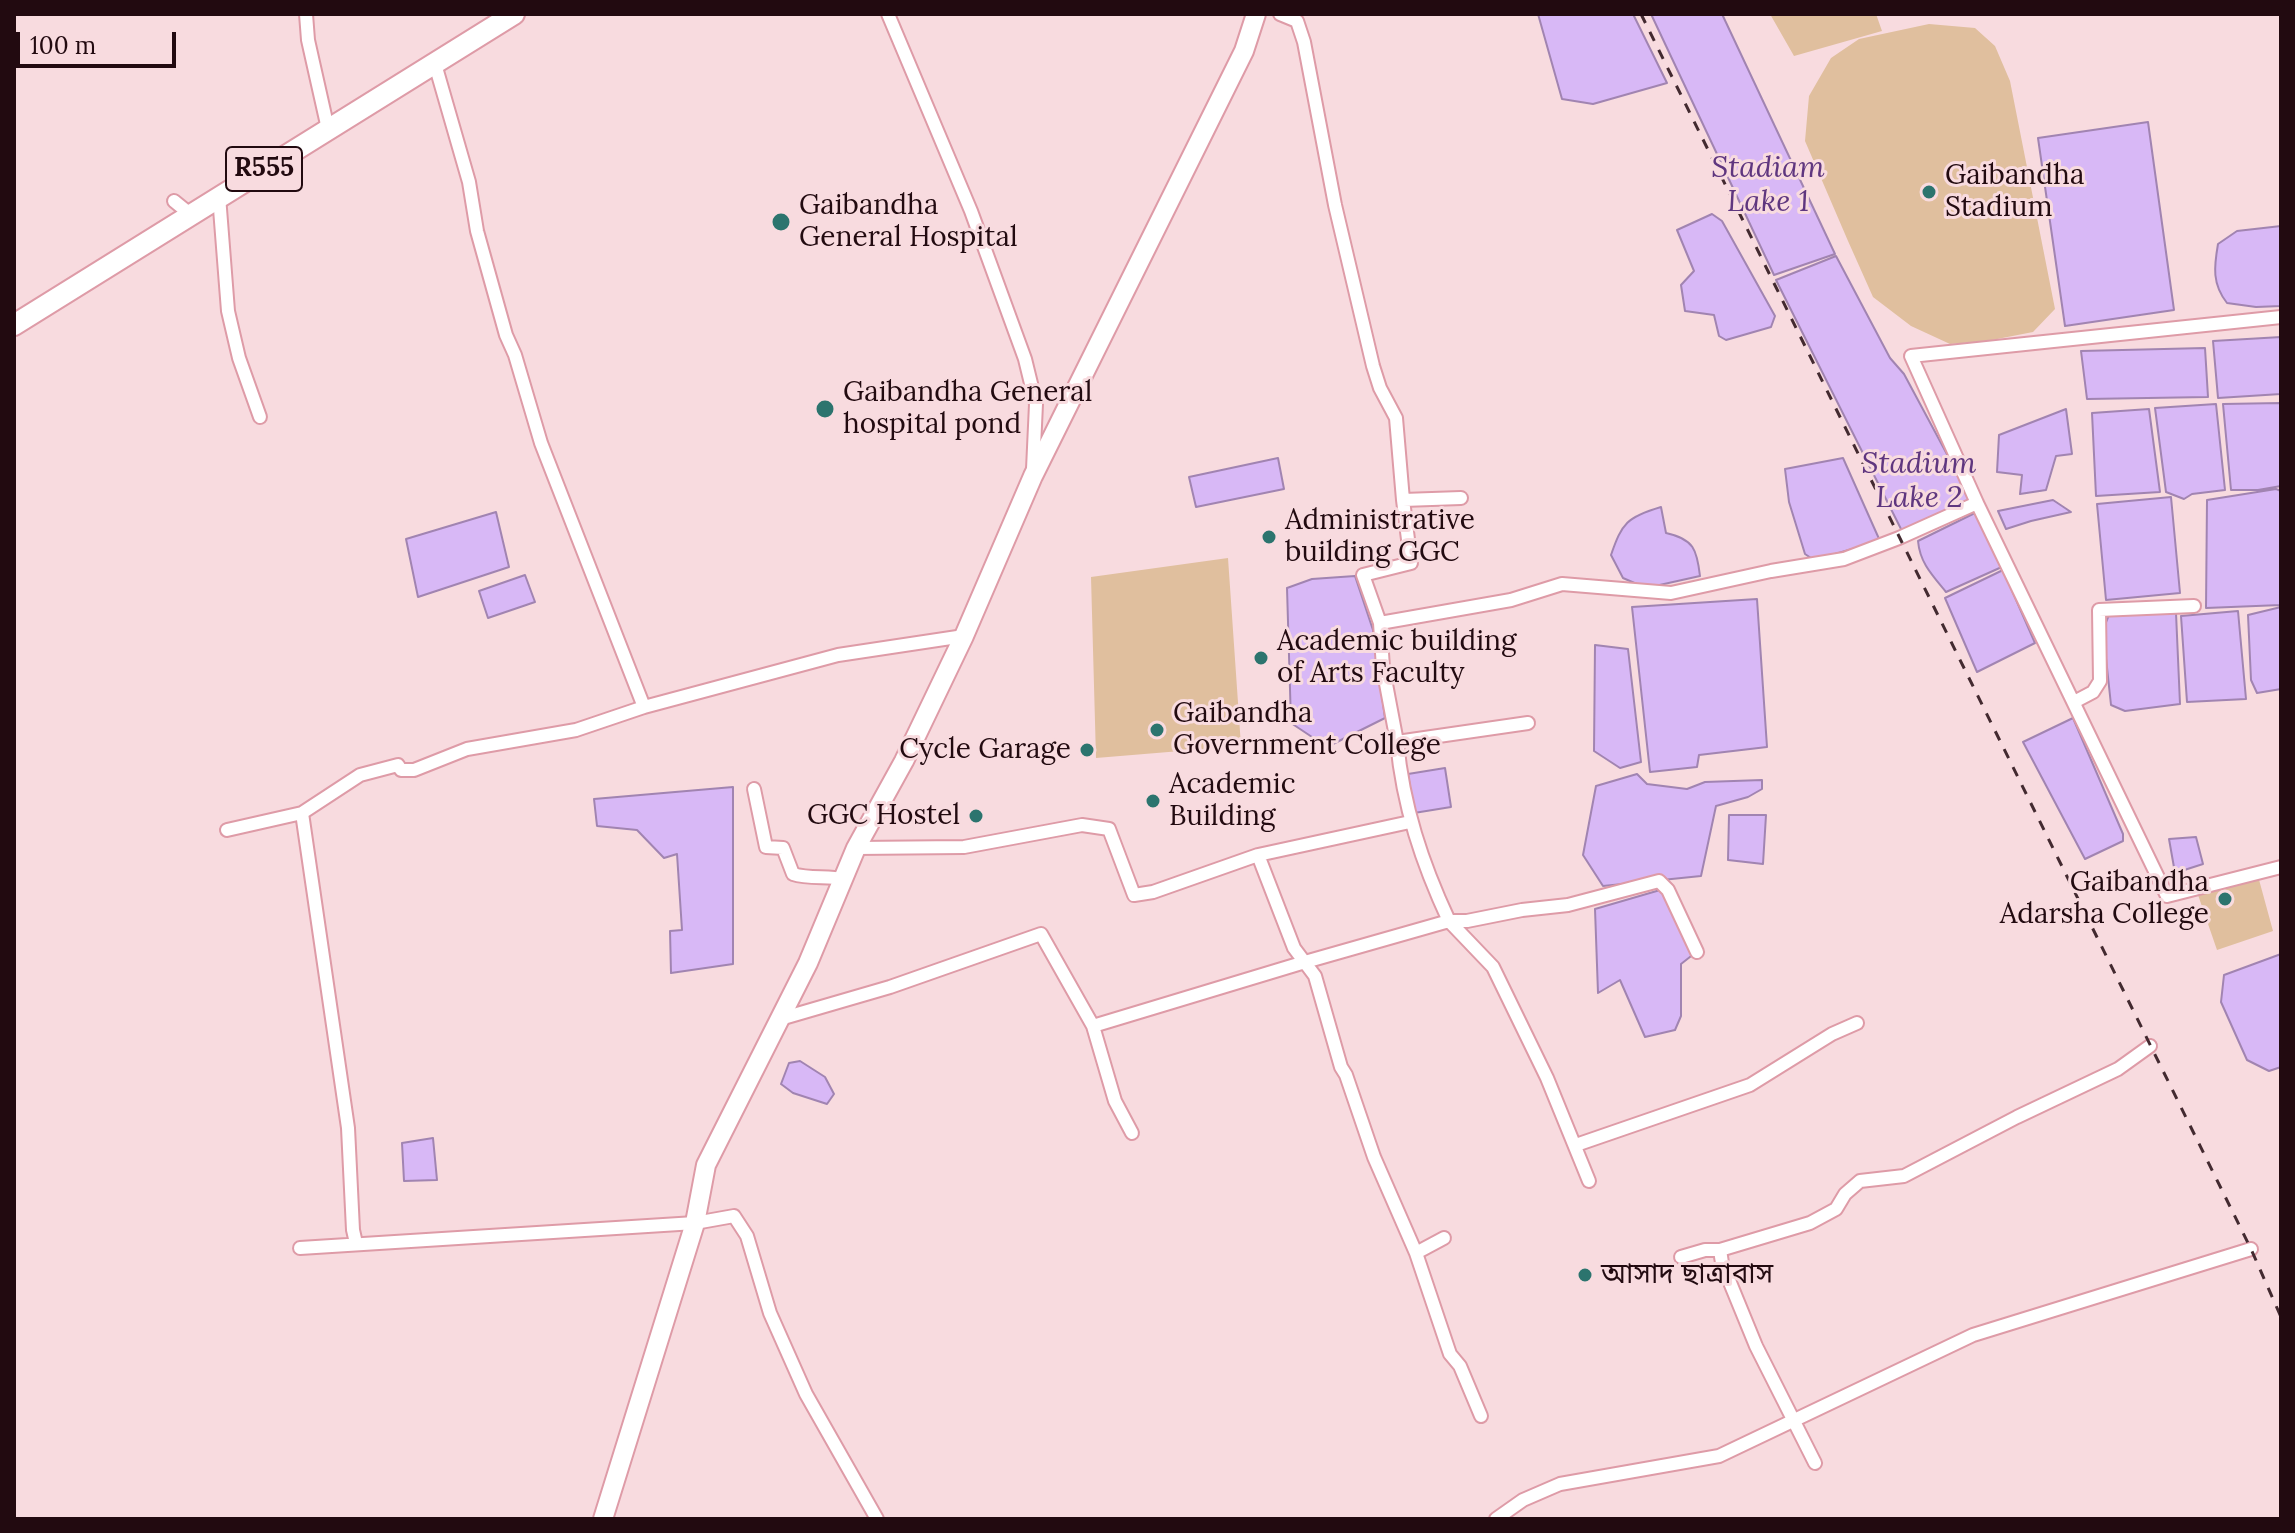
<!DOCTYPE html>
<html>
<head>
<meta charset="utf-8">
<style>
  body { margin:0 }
  #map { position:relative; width:2295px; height:1533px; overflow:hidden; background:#f8dbdf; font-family:Lora,serif }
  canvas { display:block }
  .frame { position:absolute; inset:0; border:16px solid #220a10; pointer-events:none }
  .scale { position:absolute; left:16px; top:32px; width:160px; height:36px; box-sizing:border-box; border:4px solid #220a10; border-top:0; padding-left:10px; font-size:24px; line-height:28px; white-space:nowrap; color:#220a10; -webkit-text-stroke:6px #f8dbdf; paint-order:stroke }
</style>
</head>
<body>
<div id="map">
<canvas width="2295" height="1533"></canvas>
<div class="frame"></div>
<div class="scale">100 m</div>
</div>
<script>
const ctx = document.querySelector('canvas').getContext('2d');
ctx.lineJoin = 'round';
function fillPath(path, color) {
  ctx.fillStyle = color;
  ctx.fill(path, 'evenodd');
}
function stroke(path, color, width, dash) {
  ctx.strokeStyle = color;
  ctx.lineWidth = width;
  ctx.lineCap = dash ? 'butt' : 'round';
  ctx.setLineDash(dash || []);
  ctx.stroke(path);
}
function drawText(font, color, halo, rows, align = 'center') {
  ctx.font = font + ' Lora,"Noto Sans Bengali",serif';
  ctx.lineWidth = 6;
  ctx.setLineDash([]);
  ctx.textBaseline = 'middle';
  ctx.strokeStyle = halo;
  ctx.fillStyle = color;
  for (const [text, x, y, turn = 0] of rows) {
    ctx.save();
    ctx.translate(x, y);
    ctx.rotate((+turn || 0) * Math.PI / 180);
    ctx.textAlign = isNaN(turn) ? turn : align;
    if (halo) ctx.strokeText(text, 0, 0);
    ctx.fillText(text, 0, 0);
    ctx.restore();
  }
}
const green = new Path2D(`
  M 1770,14 L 1876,14 L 1882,31 L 1794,56 Z
  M 1929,24 L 1975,28 L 1995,46 L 2010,81 L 2055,309 L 2033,332 L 1987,341 L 1950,344 L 1911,326 L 1873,297 L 1848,241 L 1805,141 L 1809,96 L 1831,58 L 1859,39 Z
  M 1228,558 L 1241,746 L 1096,758 L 1091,577 Z
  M 2258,876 L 2273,931 L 2217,950 L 2197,892 Z`);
const water = new Path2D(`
  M 1538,14 L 1633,14 L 1667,83 L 1593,104 L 1562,99 Z
  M 1651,14 L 1722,14 L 1835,254 L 1774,275 Z
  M 2148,122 L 2174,310 L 2065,326 L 2038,138 Z
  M 1712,214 L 1722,221 L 1775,316 L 1771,327 L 1726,340 L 1719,336 L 1714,315 L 1685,311 L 1681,285 L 1694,271 L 1677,230 Z
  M 2281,226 L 2281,306 L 2256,307 L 2227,303 C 2212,284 2214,267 2218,244 L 2237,231 Z
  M 1836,256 L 1890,358 L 1904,374 L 1971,499 L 1902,531 L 1776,280 Z
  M 2281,337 L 2281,394 L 2218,398 L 2213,341 Z
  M 2205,348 L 2208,397 L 2087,399 L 2081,351 Z
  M 2281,403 L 2281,486 L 2258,490 L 2231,490 L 2223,404 Z
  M 2216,404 L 2225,490 L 2192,494 L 2184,499 L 2166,492 L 2155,408 Z
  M 2066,409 L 2072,454 L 2056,456 L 2046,490 L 2020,494 L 2022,475 L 1997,472 L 1999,435 Z
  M 2149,409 L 2160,492 L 2096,496 L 2092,413 Z
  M 1278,458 L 1284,489 L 1196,507 L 1189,477 Z
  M 1843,458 L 1880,541 L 1814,560 L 1805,554 L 1789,502 L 1785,469 Z
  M 2276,489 L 2281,491 L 2281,605 L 2206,608 L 2207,500 Z
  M 2171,497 L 2180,593 L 2106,600 L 2097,504 Z
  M 2053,500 L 2071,512 L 2031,521 L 2006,529 L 1998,511 Z
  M 1661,507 L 1666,533 C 1694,539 1697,550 1700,576 L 1646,588 L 1623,578 L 1611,555 C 1622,523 1627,517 1661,507 Z
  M 1981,510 L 2004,566 L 1946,592 C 1932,575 1920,563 1918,541 Z
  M 496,512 L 509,567 L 418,597 L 406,539 Z
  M 2003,570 L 2035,643 L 1977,672 L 1945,598 Z
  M 525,575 L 535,602 L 488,618 L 479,591 Z
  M 1355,576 L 1373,630 L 1385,718 L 1327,747 L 1291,723 L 1287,588 L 1312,579 Z
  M 1757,599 L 1767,747 L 1699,755 L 1697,767 L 1650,772 L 1632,607 Z
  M 2281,607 L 2281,689 L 2257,693 L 2251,680 L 2248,615 Z
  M 2238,611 L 2246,699 L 2187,702 L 2181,616 Z
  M 2176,613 L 2180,704 L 2125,711 L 2111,705 L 2103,630 L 2109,615 Z
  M 1595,645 L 1628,649 L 1641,762 L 1620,768 L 1594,751 Z
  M 2073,718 L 2123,834 L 2123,841 L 2085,859 L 2023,742 Z
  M 1445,768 L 1451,807 L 1414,813 L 1408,774 Z
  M 1637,774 L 1647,784 L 1687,789 L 1705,782 L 1762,780 L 1762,789 L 1748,797 L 1716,806 L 1701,876 L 1603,886 L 1583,855 L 1596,786 Z
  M 733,787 L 733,964 L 671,973 L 670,931 L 682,930 L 677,854 L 664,858 L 637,830 L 597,826 L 594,799 Z
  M 1729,815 L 1766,815 L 1763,864 L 1728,860 Z
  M 2196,837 L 2203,864 L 2175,873 L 2169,839 Z
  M 1667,888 L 1695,953 L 1681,964 L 1681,1016 L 1675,1030 L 1645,1037 L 1620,980 L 1598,993 L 1595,909 Z
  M 2281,954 L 2281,1067 L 2269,1071 L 2247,1060 L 2221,1002 L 2224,975 Z
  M 800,1061 L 825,1077 L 834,1094 L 827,1104 L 793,1093 L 781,1084 L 789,1063 Z
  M 433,1138 L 437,1180 L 404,1181 L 402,1143 Z`);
const street = new Path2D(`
  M 306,14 L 308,40 L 328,129
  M 888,14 L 971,211 L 1025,359 L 1036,404 L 1033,469
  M 1280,14 L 1297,21 L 1304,42 L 1335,205 L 1373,366 L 1380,388 L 1396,418 L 1403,500 L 1461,498
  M 435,64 L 469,182 L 477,231 L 506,335 L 515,355 L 541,443 L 644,707
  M 219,196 L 228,311 L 239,358 L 260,417
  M 174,201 L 190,214
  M 2281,317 L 1911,356 L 1977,503 L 2167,896 L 2281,867
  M 1380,623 L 1511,600 L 1562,584 L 1671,593 L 1771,571 L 1844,559 L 1899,538 L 1977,503
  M 2074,702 L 2093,692 L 2100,681 L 2099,610 L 2194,606
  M 1528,723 L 1397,742 C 1403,806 1422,863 1449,921 L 1467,921 L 1522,910 L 1568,905 L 1659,881 L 1668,890 L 1697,952
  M 1397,742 L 1383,668 L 1380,623 L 1363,575 L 1411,563 L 1403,500
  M 754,789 L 766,847 L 783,848 L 793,874 C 808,879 827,876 843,879
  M 302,813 L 348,1128 L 353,1230 L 356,1243
  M 227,830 L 302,813 L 360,775 L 398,765 L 401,770 L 414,770 L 467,749 L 576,730 L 644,707 L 838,655 L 964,636
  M 856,848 L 964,847 L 1082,825 L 1109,829 L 1134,895 L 1153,892 L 1258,855 L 1410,822
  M 1258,855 L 1294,948 L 1315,976 L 1341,1067 L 1346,1075 L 1374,1157 L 1416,1253 L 1450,1354 L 1460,1366 L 1481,1416
  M 780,1019 L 890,987 L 1041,934 L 1093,1026 L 1115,1101 L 1132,1133
  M 1093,1026 L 1305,962 L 1449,921 L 1493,967 L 1547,1078 L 1589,1181
  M 1576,1145 L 1750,1085 L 1832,1034 L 1857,1023
  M 300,1248 L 695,1223 L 734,1216 L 747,1236 L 770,1313 L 806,1394 L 877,1519
  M 1720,1250 L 1722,1263 L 1756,1346 L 1815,1463
  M 1416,1253 L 1444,1238
  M 1681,1257 L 1705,1250 L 1720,1250 L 1810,1223 L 1836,1209 L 1845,1194 L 1860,1181 L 1904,1176 L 2017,1117 L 2118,1069 L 2150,1046
  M 1496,1519 L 1523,1500 L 1560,1484 L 1719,1456 L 1973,1335 L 2251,1249`);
const secondary = new Path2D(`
  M 603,1519 L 695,1223 L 706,1165 L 808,963 L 856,848 L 904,761 L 964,636 L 1033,476 L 1244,51 L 1256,14`);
const primary = new Path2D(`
  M 14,325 L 514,14`);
const rail = new Path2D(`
  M 1641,14 L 2251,1249 L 2281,1317`);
const markers = [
  [1929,192,8,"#2c746e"],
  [781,222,10,"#2c746e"],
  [825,409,10,"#2c746e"],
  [1269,537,8,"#2c746e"],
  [1261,658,8,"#2c746e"],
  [1157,730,8,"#2c746e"],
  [1087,750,8,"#2c746e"],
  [1153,801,8,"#2c746e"],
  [976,816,8,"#2c746e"],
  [2225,899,8,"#2c746e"],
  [1585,1275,8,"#2c746e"]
];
const shields = [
  [264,169,76]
];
const shieldNames = [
  ["R555",264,169]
];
const poiNames = [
  ["Gaibandha",1945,176],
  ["Stadium",1945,208],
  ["Gaibandha",799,206],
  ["General Hospital",799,238],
  ["Gaibandha General",843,393],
  ["hospital pond",843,425],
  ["Administrative",1285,521],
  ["building GGC",1285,553],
  ["Academic building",1277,642],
  ["of Arts Faculty",1277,674],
  ["Gaibandha",1173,714],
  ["Government College",1173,746],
  ["Cycle Garage",1071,750,"right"],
  ["Academic",1169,785],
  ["Building",1169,817],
  ["GGC Hostel",960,816,"right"],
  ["Gaibandha",2209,883,"right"],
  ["Adarsha College",2209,915,"right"],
  ["আসাদ ছাত্রাবাস",1601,1275]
];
const waterNames = [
  ["Stadiam",1768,168],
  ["Lake 1",1768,202],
  ["Stadium",1919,464],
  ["Lake 2",1919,498]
];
fillPath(green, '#e0bf9e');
fillPath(water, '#d8b8f6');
stroke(water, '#a184b1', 2);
stroke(street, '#de9ba7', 16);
stroke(secondary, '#de9ba7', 22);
stroke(primary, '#de9ba7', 24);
stroke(street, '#fff', 12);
stroke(secondary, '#fff', 18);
stroke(primary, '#fff', 20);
stroke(rail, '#432a30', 3, [10, 10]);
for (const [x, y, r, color] of markers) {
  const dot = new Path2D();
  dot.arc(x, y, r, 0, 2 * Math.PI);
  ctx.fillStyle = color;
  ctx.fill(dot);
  stroke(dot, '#f8dbdf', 3);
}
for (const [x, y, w] of shields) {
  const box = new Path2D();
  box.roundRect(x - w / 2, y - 22, w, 44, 6);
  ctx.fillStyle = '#f8dbdf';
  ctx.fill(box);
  stroke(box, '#220a10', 2);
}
drawText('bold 26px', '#220a10', null, shieldNames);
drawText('28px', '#220a10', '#f8dbdf', poiNames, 'left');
drawText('italic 30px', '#5f367f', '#f8dbdf', waterNames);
</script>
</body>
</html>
